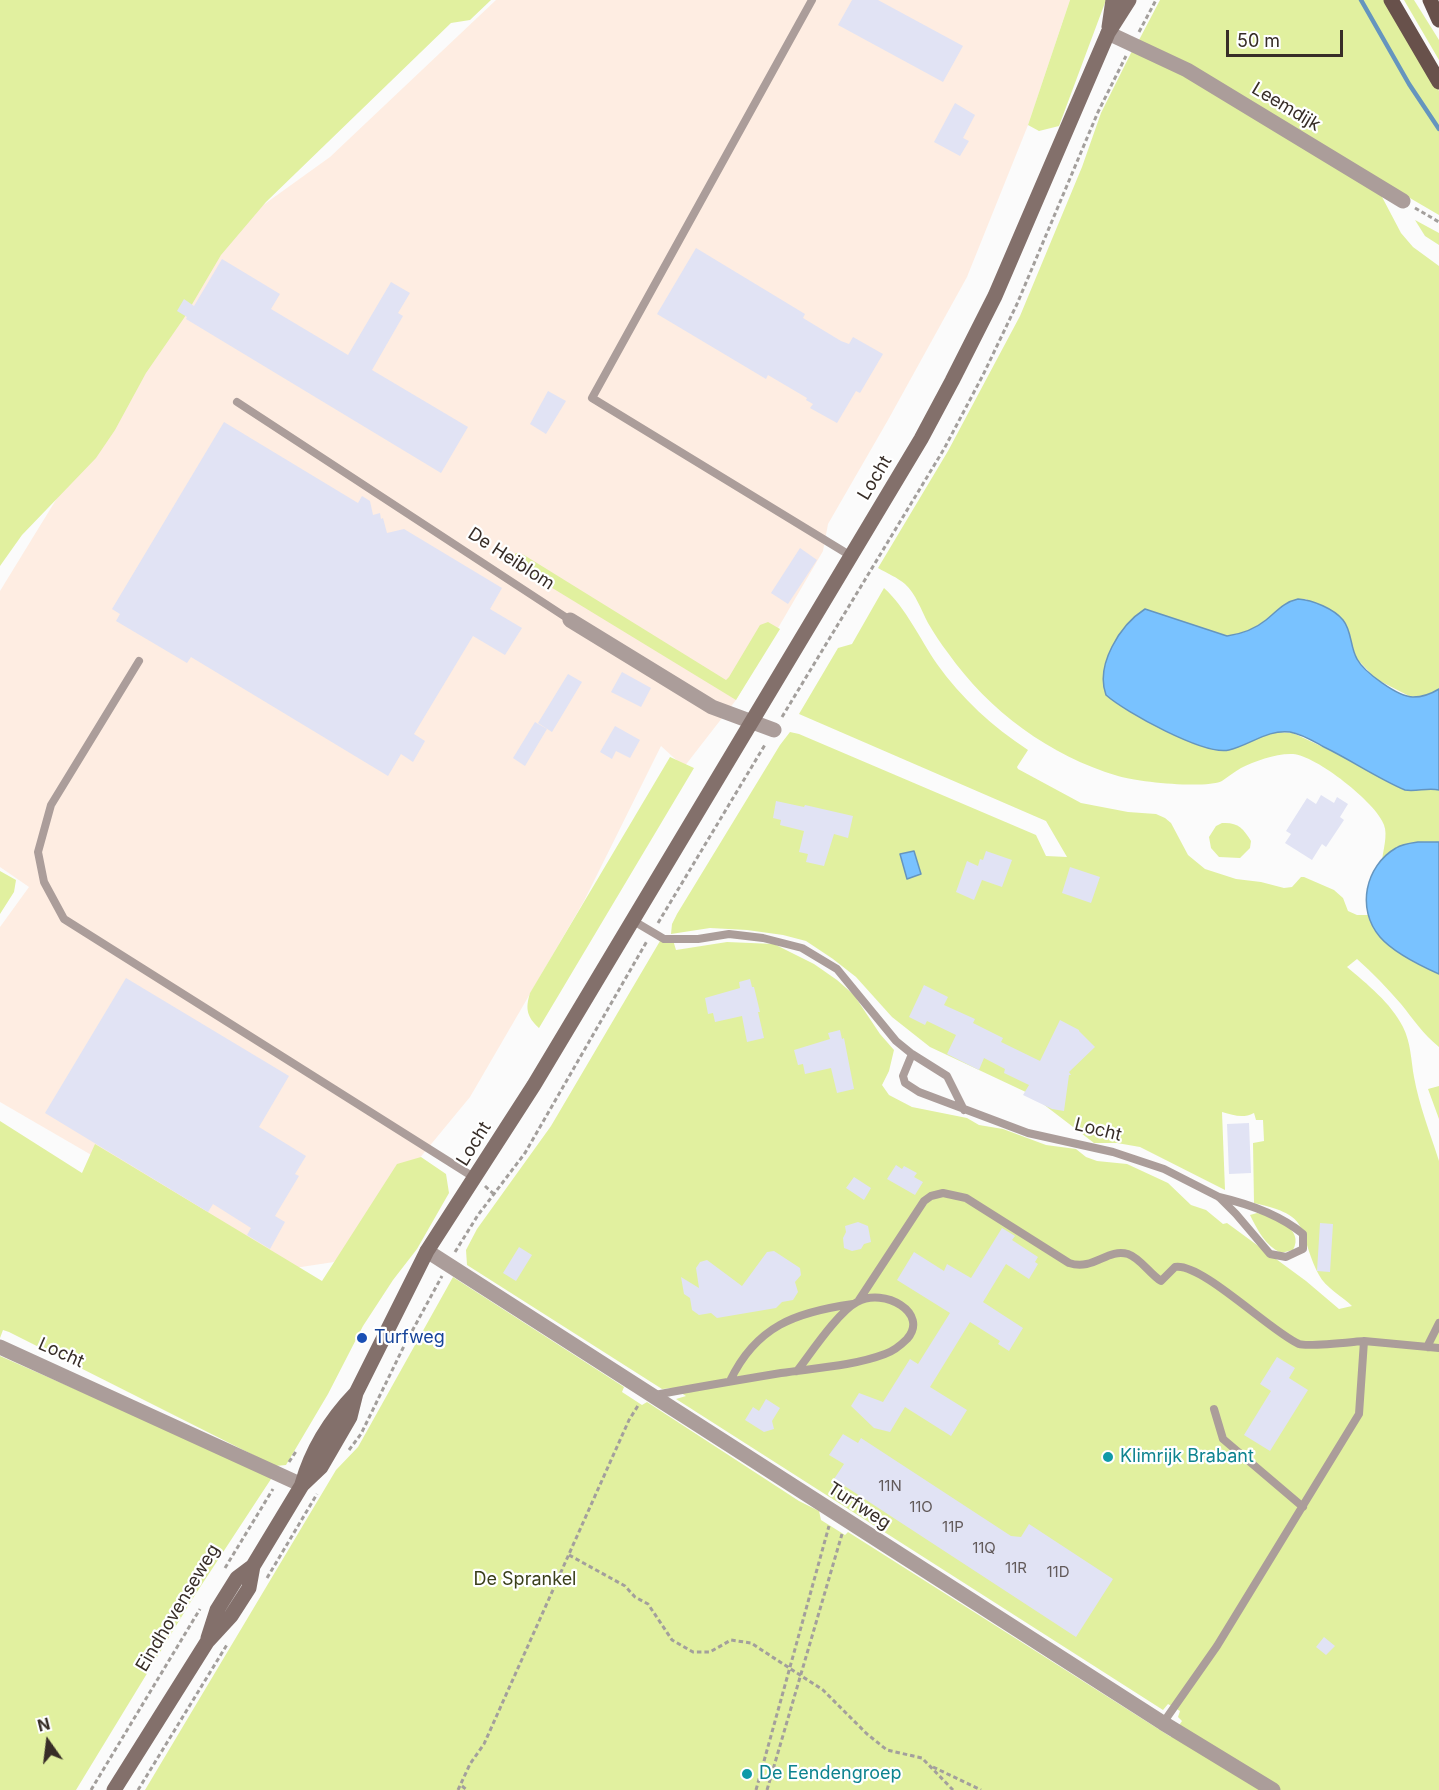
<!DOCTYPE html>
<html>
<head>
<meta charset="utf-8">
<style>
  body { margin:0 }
  #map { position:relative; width:1439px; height:1790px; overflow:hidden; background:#fbfbfb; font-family:Inter,sans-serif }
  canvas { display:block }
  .north { position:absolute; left:18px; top:1712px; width:60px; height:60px; -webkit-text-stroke:4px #fff; paint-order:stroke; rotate:346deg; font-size:16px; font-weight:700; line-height:24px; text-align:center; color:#372d27 }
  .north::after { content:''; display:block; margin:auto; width:21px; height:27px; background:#372d27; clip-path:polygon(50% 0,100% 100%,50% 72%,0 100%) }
  .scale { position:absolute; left:1226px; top:30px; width:117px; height:27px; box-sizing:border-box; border:3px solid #372d27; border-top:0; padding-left:8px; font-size:18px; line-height:21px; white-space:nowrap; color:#372d27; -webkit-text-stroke:4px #fff; paint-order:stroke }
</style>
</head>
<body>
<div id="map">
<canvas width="1439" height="1790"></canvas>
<div class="north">N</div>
<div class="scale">50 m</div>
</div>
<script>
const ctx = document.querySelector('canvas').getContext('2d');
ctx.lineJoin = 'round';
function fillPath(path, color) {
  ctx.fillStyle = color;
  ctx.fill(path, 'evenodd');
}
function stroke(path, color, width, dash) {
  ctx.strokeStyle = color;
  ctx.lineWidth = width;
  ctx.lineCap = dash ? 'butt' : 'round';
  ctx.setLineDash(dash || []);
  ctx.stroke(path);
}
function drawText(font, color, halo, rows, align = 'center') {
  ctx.font = font + ' Inter,sans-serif';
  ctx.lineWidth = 4.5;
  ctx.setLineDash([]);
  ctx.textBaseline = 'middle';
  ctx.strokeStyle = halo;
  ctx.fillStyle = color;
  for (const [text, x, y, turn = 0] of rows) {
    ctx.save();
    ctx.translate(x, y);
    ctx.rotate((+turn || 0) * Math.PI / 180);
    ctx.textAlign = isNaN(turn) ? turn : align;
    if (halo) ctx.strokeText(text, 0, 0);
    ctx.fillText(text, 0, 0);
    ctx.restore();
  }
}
const industrial = new Path2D(`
  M 496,0 L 1070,0 L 1028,125 L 967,277 L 888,420 L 828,524 L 823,551 L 736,700 L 684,767 L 661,746 L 584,901 L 470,1097 L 334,1262 L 288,1269 L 0,1102 L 0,927 L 29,887 L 0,867 L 0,591 L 216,239 L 330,157 Z`);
const green = new Path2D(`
  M 0,0 L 491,0 L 470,20 L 451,23 L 266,202 L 221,255 L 184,318 L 146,373 L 115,430 L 96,458 L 22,535 L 0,566 Z
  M 1070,0 L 1106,0 L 1059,126 L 1039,131 L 1028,125 Z
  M 1160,0 L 1384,0 L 1439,91 L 1439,215 L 1139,40 Z
  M 1404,0 L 1414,0 L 1439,40 L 1439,60 Z
  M 1133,49 L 1183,73 L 1381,195 L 1401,233 L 1413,247 L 1439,266 L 1439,689 L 1428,695 L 1411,697 L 1376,679 L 1356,658 L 1347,628 L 1306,599 C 1286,598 1278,611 1263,622 C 1252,630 1240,634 1227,636 L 1145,609 L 1129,711 L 1204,747 L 1276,732 L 1293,733 L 1340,755 L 1405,790 C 1417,792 1428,787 1439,790 L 1439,842 C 1413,841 1401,842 1382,861 C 1383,850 1388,835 1384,825 C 1377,803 1315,755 1293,754 C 1277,753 1255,761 1241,768 C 1234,772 1228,777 1222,781 C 1205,789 1137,782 1118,776 C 1050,756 989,711 948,653 C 941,644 934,633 928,623 C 921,610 916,594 905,584 C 898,578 887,573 878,568 L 948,451 L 1020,316 L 1082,167 L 1101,113 Z
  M 1415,220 L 1439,233 L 1439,245 L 1425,236 Z
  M 516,553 L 524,555 L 726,680 L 729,677 L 760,625 L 768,622 L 780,629 L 736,700 L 508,561 Z
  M 884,588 C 906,608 920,639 937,664 C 961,698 993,727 1028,750 L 1017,767 L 1018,769 L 1081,803 L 1128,812 L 1156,814 L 1165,818 L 1171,823 L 1188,855 L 1205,869 L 1236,879 L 1261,882 L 1284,888 L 1292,887 L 1301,877 L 1304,877 L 1334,890 L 1343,898 L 1348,911 L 1357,915 L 1368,915 C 1371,923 1375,933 1382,939 C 1398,953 1420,965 1439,974 L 1439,1047 C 1423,1034 1413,1019 1401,1004 C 1387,988 1373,973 1357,959 L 1347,967 C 1367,984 1391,1003 1403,1027 C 1411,1043 1411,1060 1414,1077 C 1419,1105 1430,1133 1439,1161 L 1439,1790 L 145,1790 L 336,1470 L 358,1447 L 453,1277 L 624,1387 L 622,1392 L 642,1405 L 647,1402 L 799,1501 L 819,1511 L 821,1520 L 845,1535 L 848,1532 L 1171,1737 L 1182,1721 L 1178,1717 L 1180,1711 L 1168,1704 L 1163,1710 L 676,1399 L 686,1396 L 673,1388 L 662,1389 L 467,1265 L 466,1250 L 477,1229 L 551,1126 L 660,941 L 673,940 L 676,950 L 727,942 L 774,944 L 814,964 L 837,980 L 854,995 L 880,1034 L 894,1050 L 889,1071 L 882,1085 L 889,1095 L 912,1107 L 967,1118 L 979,1125 L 1003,1129 L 1046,1145 L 1076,1149 L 1086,1157 L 1097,1161 L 1127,1164 L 1168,1183 L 1191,1205 L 1206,1210 L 1223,1224 L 1227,1223 L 1306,1281 L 1339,1309 L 1352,1306 C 1343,1297 1325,1287 1319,1275 C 1296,1229 1314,1216 1254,1203 L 1253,1143 L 1264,1141 L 1263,1120 L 1256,1120 L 1254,1113 C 1242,1119 1234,1115 1222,1112 L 1225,1190 L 1140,1147 L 1117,1143 L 1094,1143 L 1030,1094 L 930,1047 L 892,1017 L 856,977 L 833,959 L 806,941 L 783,935 L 747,930 L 710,928 L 671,934 L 672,924 L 677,914 L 780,745 L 790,732 L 799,734 L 1036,835 L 1046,856 L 1067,857 L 1046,821 L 799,714 L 838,648 L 852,644 Z
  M 670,757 L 694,768 L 539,1028 C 527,1017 525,1009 530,993 Z
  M 1222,823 C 1238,822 1243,828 1251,841 L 1250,848 L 1240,858 L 1219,857 L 1211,848 L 1209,837 L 1216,826 Z
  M 0,871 L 16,880 L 14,892 L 0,914 Z
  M 1439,1086 L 1439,1119 L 1428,1089 Z
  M 0,1121 L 82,1173 L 95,1144 L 322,1281 L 397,1164 L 421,1157 L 446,1174 L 449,1193 L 417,1249 L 393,1280 L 363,1326 L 328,1394 L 286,1465 L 275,1466 L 9,1332 L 3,1330 L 0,1338 Z
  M 1257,1213 C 1274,1216 1305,1229 1293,1250 L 1281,1253 C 1265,1245 1258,1231 1250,1215 Z
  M 0,1356 L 266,1473 L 271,1479 L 193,1598 L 76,1790 L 0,1790 Z`);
const water = new Path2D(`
  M 1298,599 C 1313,600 1334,609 1343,620 C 1352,631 1350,647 1357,659 C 1364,672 1398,697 1413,697 C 1423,697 1431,694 1439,689 L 1439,790 C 1428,787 1417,792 1405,790 C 1377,778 1351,760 1324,747 C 1313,741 1302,734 1290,732 C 1268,729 1250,745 1229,750 C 1205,756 1125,712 1106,695 C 1095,665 1120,625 1145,609 L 1227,636 C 1241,634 1255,629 1266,620 C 1277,611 1284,602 1298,599 Z
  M 1418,842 L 1439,842 L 1439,974 C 1421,966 1393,952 1380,937 C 1356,909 1365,866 1396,848 C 1402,844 1411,843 1418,842 Z
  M 914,851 L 921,874 L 907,879 L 900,854 Z`);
const stream = new Path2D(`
  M 1361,0 L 1409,84 L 1439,129`);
const building = new Path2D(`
  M 852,0 L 878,0 L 963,46 L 943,82 L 838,25 Z
  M 955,103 L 975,115 L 963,138 L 969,141 L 960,156 L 934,142 Z
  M 696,248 L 805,314 L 803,318 L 841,341 L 849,344 L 853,337 L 883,354 L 860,393 L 856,391 L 837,423 L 810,408 L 813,404 L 806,400 L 807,398 L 768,375 L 766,379 L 657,314 Z
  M 222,259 L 280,294 L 271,309 L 348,355 L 391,282 L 410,293 L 398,313 L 403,316 L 372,370 L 468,427 L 441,473 L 186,319 L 187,317 L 177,311 L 184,299 L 194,306 Z
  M 548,391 L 566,401 L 546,434 L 530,424 Z
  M 224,422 L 358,503 L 362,496 L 370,501 L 373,515 L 380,513 L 381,519 L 383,518 L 387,533 L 404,529 L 502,588 L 490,609 L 522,628 L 505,655 L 473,636 L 414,734 L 425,741 L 413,762 L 401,754 L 388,776 L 191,657 L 187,663 L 116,621 L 120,614 L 112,609 Z
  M 800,548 L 817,560 L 788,604 L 771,593 Z
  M 622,672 L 651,688 L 641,707 L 611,692 Z
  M 568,674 L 582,682 L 552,732 L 538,723 Z
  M 535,722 L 547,729 L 525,766 L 513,758 Z
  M 615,726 L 640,740 L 630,758 L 616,751 L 612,759 L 600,752 Z
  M 1321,795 L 1334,803 L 1337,797 L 1348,804 L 1340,817 L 1344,820 L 1326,847 L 1322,844 L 1312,860 L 1285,843 L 1291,834 L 1286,831 L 1307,798 L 1316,804 Z
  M 776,801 L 804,807 L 805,805 L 853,816 L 848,838 L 834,834 L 824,866 L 806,862 L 808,854 L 799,852 L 804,831 L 780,825 L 781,820 L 773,818 Z
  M 986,851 L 1012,860 L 1002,887 L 982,880 L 974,900 L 956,892 L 967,861 L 978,866 L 980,859 L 983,860 Z
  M 1070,867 L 1100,877 L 1091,903 L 1062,893 Z
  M 126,978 L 289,1076 L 259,1127 L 306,1156 L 295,1174 L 299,1176 L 275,1216 L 285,1222 L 270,1249 L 247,1235 L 251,1228 L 213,1204 L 208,1212 L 45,1113 Z
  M 750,979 L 752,987 L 754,987 L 760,1012 L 758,1012 L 764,1038 L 747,1042 L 742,1016 L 715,1022 L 713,1013 L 708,1014 L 705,998 L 740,988 L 739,982 Z
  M 924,985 L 948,997 L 944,1005 L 975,1019 L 973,1023 L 1003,1038 L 1001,1042 L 1040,1061 L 1060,1020 L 1079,1030 L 1079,1031 L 1095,1047 L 1069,1072 L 1071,1075 L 1069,1075 L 1064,1111 L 1052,1109 L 1023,1095 L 1029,1085 L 1004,1073 L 1005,1069 L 984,1058 L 979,1070 L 947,1054 L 956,1035 L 927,1021 L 925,1025 L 909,1017 Z
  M 840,1030 L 842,1039 L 844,1038 L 854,1089 L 837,1093 L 831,1068 L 805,1074 L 803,1064 L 798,1065 L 794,1050 L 830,1039 L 828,1033 Z
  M 1249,1123 L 1251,1173 L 1229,1174 L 1227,1124 Z
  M 896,1165 L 902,1169 L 904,1166 L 917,1173 L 914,1177 L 923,1182 L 915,1195 L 887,1179 Z
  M 854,1177 L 871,1188 L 864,1200 L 846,1188 Z
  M 858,1222 L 868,1226 L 871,1242 L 864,1244 L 861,1249 L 852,1251 L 844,1248 L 843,1238 L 846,1232 L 845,1226 Z
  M 1320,1223 L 1333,1224 L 1330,1272 L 1317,1271 Z
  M 1002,1228 L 1015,1236 L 1012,1240 L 1038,1257 L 1035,1262 L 1038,1264 L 1029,1279 L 1006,1264 L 983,1302 L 1023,1328 L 1009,1351 L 998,1344 L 1000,1341 L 970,1322 L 930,1387 L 967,1410 L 951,1436 L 905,1407 L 890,1432 L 874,1428 L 851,1406 L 859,1393 L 883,1402 L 910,1359 L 918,1364 L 950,1313 L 897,1280 L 914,1252 L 944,1271 L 947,1264 L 971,1278 Z
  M 519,1247 L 532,1255 L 516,1281 L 503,1273 Z
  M 774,1251 L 800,1268 L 801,1275 L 795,1282 L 798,1292 L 793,1300 L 782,1302 L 776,1308 L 717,1318 L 711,1313 L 699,1315 L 692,1310 L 690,1298 L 684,1294 L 681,1277 L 699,1288 L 696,1268 L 700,1262 L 707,1260 L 742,1286 L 767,1252 Z
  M 1277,1357 L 1295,1368 L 1289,1378 L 1308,1390 L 1270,1451 L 1244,1435 L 1271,1391 L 1260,1384 Z
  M 766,1399 L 780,1408 L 772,1421 L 774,1429 L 764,1432 L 745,1420 L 753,1407 L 759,1411 Z
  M 843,1434 L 858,1443 L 861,1438 L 1011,1536 L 1021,1537 L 1029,1524 L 1113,1579 L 1076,1637 L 834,1479 L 844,1464 L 829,1455 Z
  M 1324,1637 L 1335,1646 L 1326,1655 L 1316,1647 Z`);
const path = new Path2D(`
  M 1139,32 L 1156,0
  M 1415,208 L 1439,222
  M 782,717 L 944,449 L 983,375 L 1017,304 L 1098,112 L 1126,56
  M 658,923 L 766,743
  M 485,1186 L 495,1195
  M 455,1252 L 478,1215 L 525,1153 L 647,941
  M 349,1450 L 361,1434 L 404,1346 L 442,1276
  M 289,1462 L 297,1450
  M 569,1555 L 625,1586 L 635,1597 L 648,1604 L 672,1640 L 693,1652 L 710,1652 L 731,1640 L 751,1643 L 823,1690 L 867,1734 L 887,1750 L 922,1758 L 953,1790
  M 225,1568 L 273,1489
  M 267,1578 L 317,1494
  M 933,1767 L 981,1790
  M 462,1786 L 467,1790
  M 91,1790 L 200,1609
  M 138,1790 L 228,1643
  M 458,1790 L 470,1764 L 484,1744 L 629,1420 L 639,1404
  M 756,1790 L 829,1526
  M 767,1790 L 842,1534`);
const lane = new Path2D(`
  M 812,0 L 592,398 L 851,556
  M 237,402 L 570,620
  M 139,661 L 51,805 L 38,852 L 44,882 L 64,919 L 475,1178
  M 632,920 L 664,939 L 698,939 L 729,934 L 763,938 L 802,948 L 837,969 L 896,1041 L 912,1054 L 903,1076 L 905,1083 L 919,1092 L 1028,1133 L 1113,1152 L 1164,1169 L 1219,1197 L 1236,1214 L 1270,1254 L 1286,1257 L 1303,1249 L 1303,1234 C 1279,1214 1249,1204 1219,1197
  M 912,1054 L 947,1076 L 964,1110
  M 859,1300 L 924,1201 L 931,1196 L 943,1193 L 966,1198 L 1069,1263 C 1094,1271 1107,1248 1128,1254 C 1140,1258 1150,1274 1161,1281 L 1175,1267 C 1201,1262 1271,1332 1299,1344 C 1308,1347 1351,1342 1364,1341 L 1359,1414 L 1217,1646 L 1163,1723
  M 1364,1341 L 1439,1348
  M 1427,1347 L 1439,1323
  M 730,1381 C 756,1326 796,1312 853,1304
  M 655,1395 C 697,1387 739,1380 781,1373 C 815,1368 853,1366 885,1354 C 894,1351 901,1345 907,1339 C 930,1313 884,1287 857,1302 C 838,1312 811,1353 797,1371
  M 1214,1409 L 1223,1439 L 1303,1507`);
const street = new Path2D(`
  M 1108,33 L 1187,70 L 1403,201
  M 570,620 L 712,707 L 774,730
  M 427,1251 L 1163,1723 L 1273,1790
  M 0,1347 L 302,1485`);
const secondary = new Path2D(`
  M 1109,27 L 1113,0
  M 302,1484 C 312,1449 331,1419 356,1393
  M 208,1638 L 217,1610 L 237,1578 L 253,1566
  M 114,1790 L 207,1642 L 231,1616 L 249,1588 L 253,1566 L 302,1485 L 321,1467 L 350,1417 L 356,1393 L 427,1251 L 534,1085 L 921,439 L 952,381 L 995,296 L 1108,33 L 1129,0`);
const primary = new Path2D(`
  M 1391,0 L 1439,82
  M 1430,0 L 1439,20`);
const markers = [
  [362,1338,6,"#1a4fb4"],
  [1108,1457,6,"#0f9aa8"],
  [747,1774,6,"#0f9aa8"]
];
const numberNames = [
  ["11N",890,1486],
  ["11O",921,1507],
  ["11P",953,1527],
  ["11Q",984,1548],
  ["11R",1016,1568],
  ["11D",1058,1572]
];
const streetNames = [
  ["Leemdijk",1286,107,31],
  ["Locht",875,478,-59],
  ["De Heiblom",511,559,33],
  ["Locht",1098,1130,14],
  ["Locht",474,1144,-58],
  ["Locht",61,1353,24],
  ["Turfweg",859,1506,33],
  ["Eindhovenseweg",178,1608,-59]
];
const transitNames = [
  ["Turfweg",374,1338]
];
const cultureNames = [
  ["Klimrijk Brabant",1120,1457],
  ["De Eendengroep",759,1774]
];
const parkNames = [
  ["De Sprankel",525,1580]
];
fillPath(industrial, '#feede2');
fillPath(green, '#e1f09f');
fillPath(water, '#79c2ff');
stroke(water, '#6595be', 1.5);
stroke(stream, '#6595be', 4.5);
fillPath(building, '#e1e3f4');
stroke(path, '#a39f9c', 3, [4.5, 3]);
stroke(lane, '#ab9d9a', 8);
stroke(street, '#ab9d9a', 15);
stroke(secondary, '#83706b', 15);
stroke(primary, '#68514b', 15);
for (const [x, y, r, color] of markers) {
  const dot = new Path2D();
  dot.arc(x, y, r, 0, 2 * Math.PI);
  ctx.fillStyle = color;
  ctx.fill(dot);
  stroke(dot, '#fff', 2);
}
drawText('15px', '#625a5a', null, numberNames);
drawText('18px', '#372d27', '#fff', streetNames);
drawText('18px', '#164399', '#fff', transitNames, 'left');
drawText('18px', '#0d838f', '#fff', cultureNames, 'left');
drawText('18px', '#3b401b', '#fff', parkNames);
</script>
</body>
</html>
